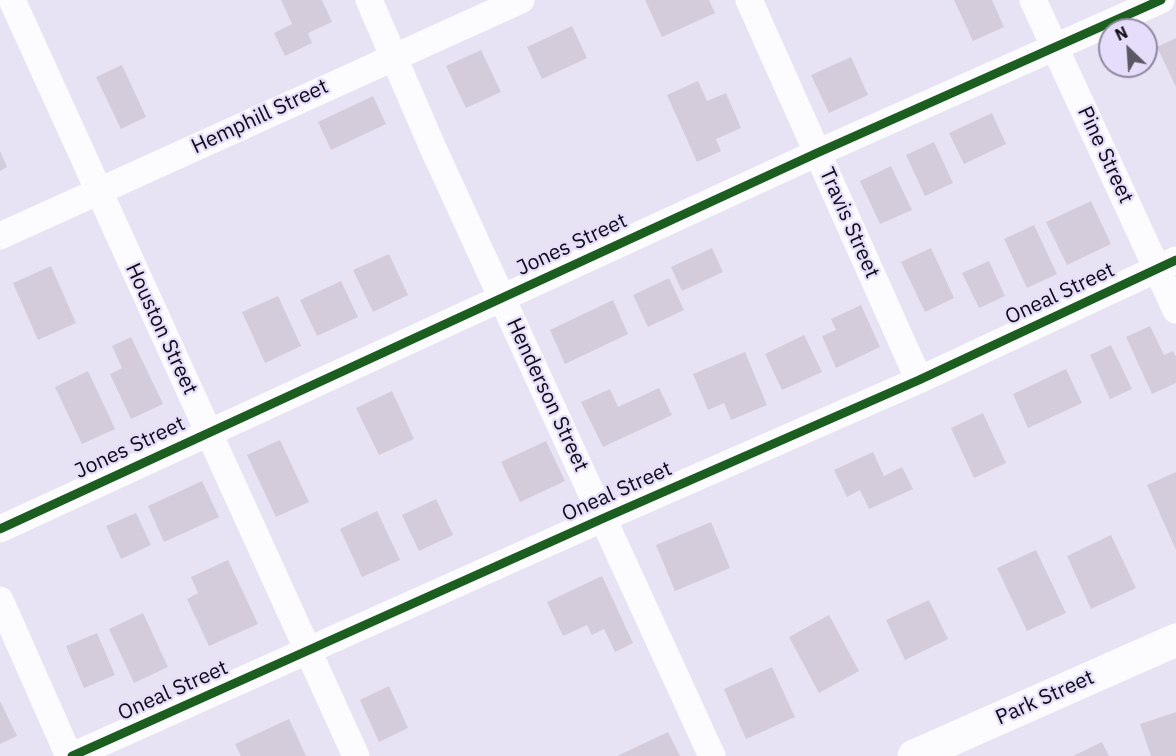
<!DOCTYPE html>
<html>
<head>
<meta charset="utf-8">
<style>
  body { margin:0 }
  #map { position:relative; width:1176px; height:756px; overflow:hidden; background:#e8e3f4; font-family:"IBM Plex Sans",sans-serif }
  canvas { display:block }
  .north { position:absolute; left:1098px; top:18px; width:60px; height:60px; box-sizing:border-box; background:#e5ddfa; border:2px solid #8f899f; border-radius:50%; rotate:335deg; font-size:16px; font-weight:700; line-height:24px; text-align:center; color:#0f0c16 }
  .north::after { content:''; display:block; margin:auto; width:21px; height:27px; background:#5b5764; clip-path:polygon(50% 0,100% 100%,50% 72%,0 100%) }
</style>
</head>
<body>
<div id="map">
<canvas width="1176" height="756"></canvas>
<div class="north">N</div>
</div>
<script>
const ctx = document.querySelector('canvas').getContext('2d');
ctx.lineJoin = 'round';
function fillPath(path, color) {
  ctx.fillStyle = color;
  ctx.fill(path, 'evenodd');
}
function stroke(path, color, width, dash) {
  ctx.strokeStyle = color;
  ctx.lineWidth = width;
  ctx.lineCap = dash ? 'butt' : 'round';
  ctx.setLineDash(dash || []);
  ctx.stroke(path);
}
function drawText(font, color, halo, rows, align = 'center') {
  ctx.font = font + ' "IBM Plex Sans",sans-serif';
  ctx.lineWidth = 4.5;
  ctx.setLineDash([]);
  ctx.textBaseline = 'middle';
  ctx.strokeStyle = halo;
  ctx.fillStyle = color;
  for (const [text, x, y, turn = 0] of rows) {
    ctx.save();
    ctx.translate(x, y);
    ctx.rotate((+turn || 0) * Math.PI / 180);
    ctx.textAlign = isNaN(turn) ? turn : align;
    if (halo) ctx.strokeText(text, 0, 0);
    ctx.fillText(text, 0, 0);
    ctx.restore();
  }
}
const building = new Path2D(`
  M 281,0 L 322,0 L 332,22 L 308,33 L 312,43 L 285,56 L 274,33 L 292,24 Z
  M 645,0 L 709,0 L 715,13 L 662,37 Z
  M 954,0 L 992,0 L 1004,27 L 973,41 Z
  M 572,26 L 587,58 L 542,79 L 527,47 Z
  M 1176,38 L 1176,87 L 1157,47 Z
  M 481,50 L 501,92 L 466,108 L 446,66 Z
  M 851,57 L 868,95 L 829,113 L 811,75 Z
  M 122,65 L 146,117 L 121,129 L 96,77 Z
  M 698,81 L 707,101 L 726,93 L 741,128 L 716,139 L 721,151 L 697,162 L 667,95 Z
  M 373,96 L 386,124 L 331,150 L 318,122 Z
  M 992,113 L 1006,144 L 964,164 L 949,133 Z
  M 934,142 L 953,183 L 925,196 L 906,155 Z
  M 0,151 L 7,167 L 0,171 Z
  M 891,166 L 912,210 L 880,224 L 860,181 Z
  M 1091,201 L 1111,244 L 1067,265 L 1046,222 Z
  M 1034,225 L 1057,274 L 1027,288 L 1004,239 Z
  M 712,248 L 723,272 L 682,291 L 671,267 Z
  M 931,248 L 954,298 L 925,312 L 901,262 Z
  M 389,254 L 408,295 L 373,312 L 353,270 Z
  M 989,261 L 1005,296 L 979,308 L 962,273 Z
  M 51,266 L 76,323 L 38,340 L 13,283 Z
  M 669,278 L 684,310 L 648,327 L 633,295 Z
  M 341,281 L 358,317 L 317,336 L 300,300 Z
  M 278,296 L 301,346 L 265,363 L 242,312 Z
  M 613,300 L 628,334 L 565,364 L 550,330 Z
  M 861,305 L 880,347 L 836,368 L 822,336 L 836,330 L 831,319 Z
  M 1150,326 L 1164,355 L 1173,351 L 1176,357 L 1176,383 L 1152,394 L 1126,337 Z
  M 804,335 L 822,372 L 782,390 L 765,354 Z
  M 131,337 L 163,404 L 131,419 L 110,374 L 122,368 L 112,346 Z
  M 1111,345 L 1132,389 L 1110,399 L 1090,355 Z
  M 745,352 L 767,405 L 731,420 L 724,403 L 708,410 L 693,374 Z
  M 1066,369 L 1082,403 L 1028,428 L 1013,394 Z
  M 88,371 L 115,429 L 82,444 L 55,387 Z
  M 659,388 L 672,415 L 603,447 L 581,402 L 610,389 L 618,407 Z
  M 392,391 L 414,439 L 379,455 L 356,408 Z
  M 983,413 L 1006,463 L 974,478 L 951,428 Z
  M 280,440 L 309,502 L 276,517 L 247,455 Z
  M 546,441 L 565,481 L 520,502 L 501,462 Z
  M 873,452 L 884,476 L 902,467 L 913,489 L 869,509 L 860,490 L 847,497 L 834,470 Z
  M 1176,472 L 1176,550 L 1147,485 Z
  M 202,481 L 219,517 L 164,542 L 148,506 Z
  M 436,499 L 453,535 L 419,551 L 402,515 Z
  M 377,511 L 400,560 L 362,577 L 340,529 Z
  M 136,513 L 151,545 L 121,559 L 106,526 Z
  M 711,522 L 730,568 L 675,591 L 656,545 Z
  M 1111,535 L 1136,588 L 1091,609 L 1067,556 Z
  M 1036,550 L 1066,613 L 1027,631 L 997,568 Z
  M 228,560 L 258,624 L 209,646 L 187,599 L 198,593 L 191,577 Z
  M 602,576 L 633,643 L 615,652 L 604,629 L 592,635 L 587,625 L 563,636 L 547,602 Z
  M 929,600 L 948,639 L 905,660 L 886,620 Z
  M 143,613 L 168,667 L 134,683 L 109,629 Z
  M 829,615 L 859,671 L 819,693 L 789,637 Z
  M 97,633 L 115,675 L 84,688 L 66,646 Z
  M 772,667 L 795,717 L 746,739 L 724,689 Z
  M 389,686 L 408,728 L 379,742 L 360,700 Z
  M 0,701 L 17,736 L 0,744 Z
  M 1176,712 L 1176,756 L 1151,756 L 1140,724 Z
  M 289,719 L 306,756 L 241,756 L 235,744 Z
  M 668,732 L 680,756 L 617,756 Z
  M 1102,742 L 1109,756 L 1073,756 Z`);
const minor = new Path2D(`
  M 12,0 L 356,756
  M 369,0 L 433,148 L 712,756
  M 749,0 L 919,380
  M 1033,0 L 1176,310
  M 0,236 L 521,0
  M 0,529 L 817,153 L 1161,0
  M 0,600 L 69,756
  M 72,756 L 604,518 L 919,380 L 1176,260`);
const major = new Path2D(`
  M 914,756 L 1176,640`);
const cycleway = new Path2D(`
  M 0,529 L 817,153 L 1161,0
  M 72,756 L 604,518 L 919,380 L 1176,260`);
const streetNames = [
  ["Hemphill Street",260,117,-25],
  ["Pine Street",1105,155,65],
  ["Travis Street",849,223,66],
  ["Jones Street",572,245,-25],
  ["Oneal Street",1060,294,-25],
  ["Houston Street",161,329,65],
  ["Henderson Street",547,395,65],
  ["Jones Street",130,448,-25],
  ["Oneal Street",617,492,-24],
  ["Oneal Street",173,691,-24],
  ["Park Street",1045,698,-24]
];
fillPath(building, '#d4ccdb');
stroke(minor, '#fcfbfd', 27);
stroke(major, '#fcfbfd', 33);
stroke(cycleway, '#1b5e20', 9);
drawText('21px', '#0f0c16', '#e5ddfa', streetNames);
</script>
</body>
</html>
